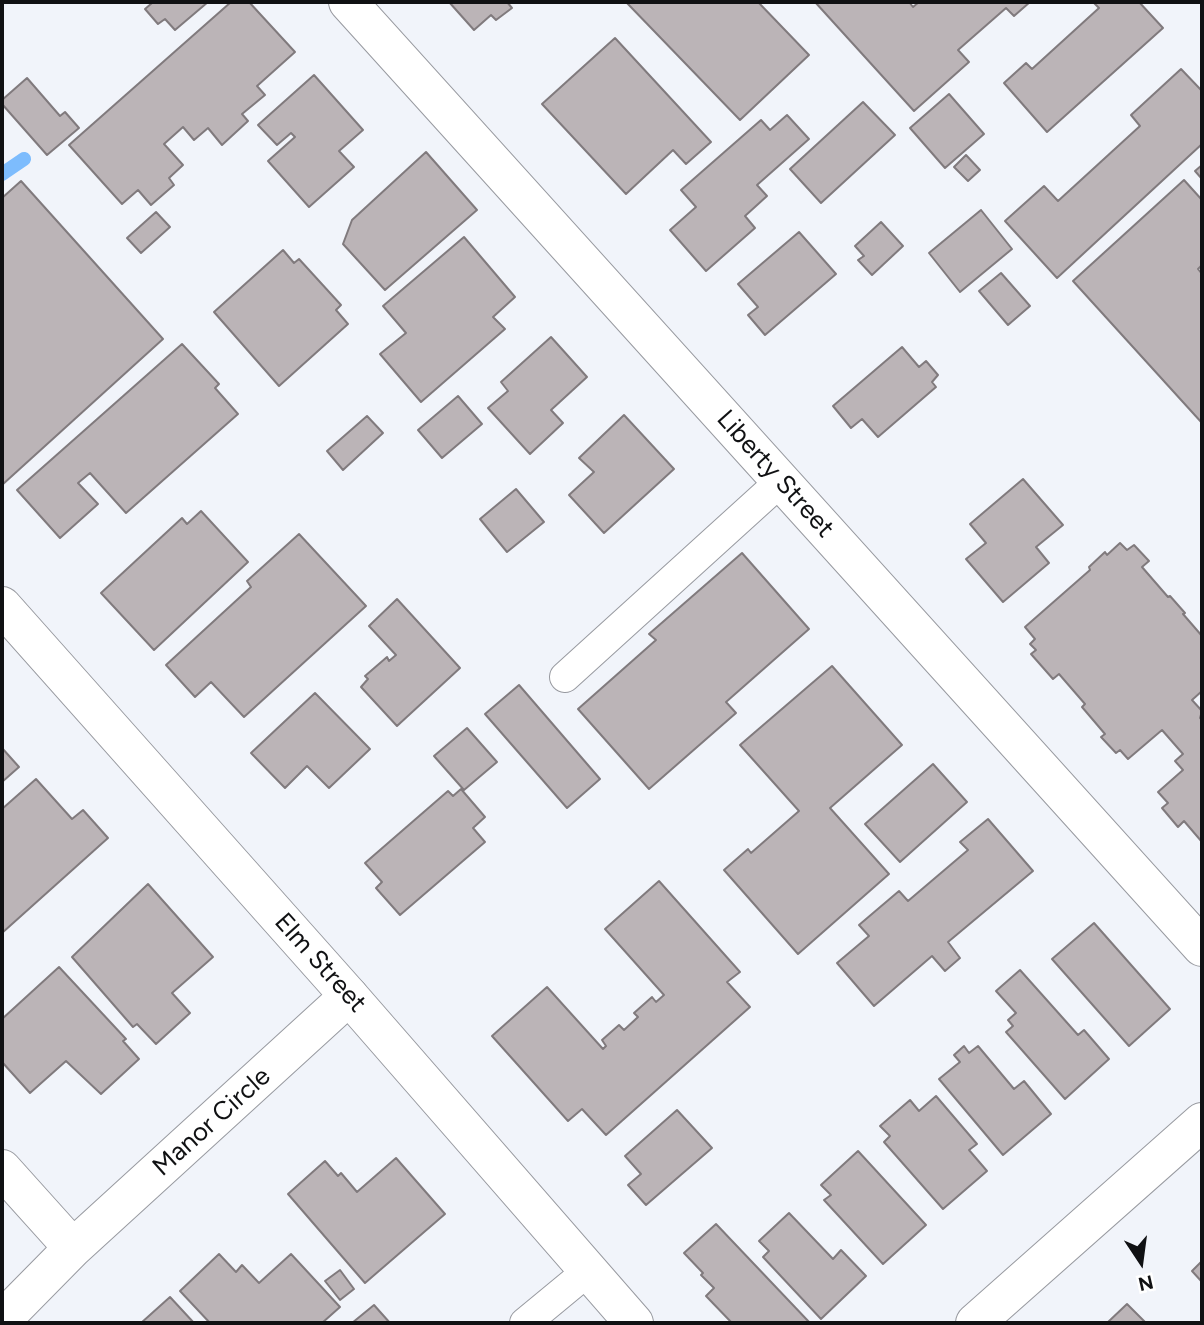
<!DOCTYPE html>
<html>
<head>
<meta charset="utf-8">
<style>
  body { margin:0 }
  #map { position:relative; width:1204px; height:1325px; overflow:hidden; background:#f1f4fa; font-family:Figtree,sans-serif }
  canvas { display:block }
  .frame { position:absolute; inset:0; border:4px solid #101113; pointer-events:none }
  .north { position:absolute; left:1106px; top:1227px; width:70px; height:70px; -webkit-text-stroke:5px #fff; paint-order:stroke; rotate:167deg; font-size:19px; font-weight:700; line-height:28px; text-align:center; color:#101113 }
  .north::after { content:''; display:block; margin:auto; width:24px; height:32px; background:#101113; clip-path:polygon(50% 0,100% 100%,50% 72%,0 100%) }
</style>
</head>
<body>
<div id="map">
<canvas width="1204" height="1325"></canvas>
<div class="frame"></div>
<div class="north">N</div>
</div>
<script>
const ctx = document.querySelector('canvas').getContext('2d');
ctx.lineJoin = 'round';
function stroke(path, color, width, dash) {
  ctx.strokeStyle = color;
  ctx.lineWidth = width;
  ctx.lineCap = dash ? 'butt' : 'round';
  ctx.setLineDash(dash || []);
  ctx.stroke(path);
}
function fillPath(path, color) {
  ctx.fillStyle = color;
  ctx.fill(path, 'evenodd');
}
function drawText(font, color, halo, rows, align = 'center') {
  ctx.font = font + ' Figtree,sans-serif';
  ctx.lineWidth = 7;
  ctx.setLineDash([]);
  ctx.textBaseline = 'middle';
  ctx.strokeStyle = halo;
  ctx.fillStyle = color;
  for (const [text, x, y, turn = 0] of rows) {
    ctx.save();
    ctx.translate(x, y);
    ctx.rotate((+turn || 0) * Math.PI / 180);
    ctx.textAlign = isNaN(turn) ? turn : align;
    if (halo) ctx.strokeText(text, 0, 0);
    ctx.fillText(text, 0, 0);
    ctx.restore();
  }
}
const stream = new Path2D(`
  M 2,174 L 24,159`);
const building = new Path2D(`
  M 151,2 L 208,2 L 175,30 L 165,19 L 158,24 L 145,9 L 152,3 Z
  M 231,2 L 249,2 L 295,52 L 257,86 L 265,95 L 242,114 L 248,121 L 222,145 L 208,128 L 194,140 L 183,127 L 164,144 L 183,165 L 169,178 L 174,185 L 151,205 L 138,190 L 122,204 L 69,145 Z
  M 449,2 L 507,2 L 512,8 L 496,20 L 491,15 L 474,30 Z
  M 626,2 L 758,2 L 809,55 L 740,120 Z
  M 815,2 L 909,2 L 913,7 L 919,2 L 1030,2 L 1014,16 L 1006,8 L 958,50 L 969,62 L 914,111 Z
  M 1093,2 L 1139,2 L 1163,28 L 1047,132 L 1004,83 L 1026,63 L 1032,69 L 1099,8 Z
  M 615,38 L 711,142 L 686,164 L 673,150 L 626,194 L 542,104 Z
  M 1181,69 L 1202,91 L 1202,144 L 1057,278 L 1005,221 L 1044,186 L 1058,201 L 1140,126 L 1131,115 Z
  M 314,75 L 363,130 L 339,151 L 354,167 L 309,207 L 268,161 L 295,137 L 291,133 L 277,145 L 258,125 Z
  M 27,78 L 60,116 L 65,112 L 79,128 L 47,155 L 2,104 L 2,100 Z
  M 949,94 L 984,134 L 945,168 L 910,128 Z
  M 863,102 L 895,135 L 821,203 L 790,169 Z
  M 787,115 L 809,139 L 757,185 L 767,196 L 745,216 L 755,228 L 706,271 L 670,230 L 696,207 L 681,190 L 761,120 L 770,130 Z
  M 426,152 L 477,210 L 385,290 L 343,244 L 352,220 Z
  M 966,155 L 980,170 L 968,181 L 954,167 Z
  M 1202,165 L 1202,179 L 1195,171 Z
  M 1184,180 L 1202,200 L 1202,265 L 1198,269 L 1202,274 L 1202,423 L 1073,281 Z
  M 21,181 L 163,339 L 2,485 L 2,198 Z
  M 981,210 L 1012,249 L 960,292 L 929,253 Z
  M 156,212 L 170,227 L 141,253 L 127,238 Z
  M 881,222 L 903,246 L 872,275 L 858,260 L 864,256 L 855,246 Z
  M 799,232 L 836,274 L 765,335 L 748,315 L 758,307 L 738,284 Z
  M 464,237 L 515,297 L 493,317 L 505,329 L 421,402 L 380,354 L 406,333 L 383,306 Z
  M 283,250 L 294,263 L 299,259 L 341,305 L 336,310 L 348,324 L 279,386 L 214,312 Z
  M 1001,273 L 1030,306 L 1008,325 L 979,291 Z
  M 551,337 L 587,377 L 551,410 L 563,423 L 530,454 L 488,408 L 508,391 L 501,382 Z
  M 182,344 L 219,384 L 215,388 L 238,414 L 126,513 L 90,473 L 78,483 L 98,504 L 60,538 L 17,490 Z
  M 902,347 L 919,367 L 926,361 L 938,375 L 932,382 L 936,387 L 878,437 L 862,419 L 851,428 L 833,406 Z
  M 458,396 L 482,424 L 442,458 L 418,430 Z
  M 624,415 L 674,469 L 604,533 L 569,495 L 594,472 L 579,458 Z
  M 367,416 L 383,433 L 343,470 L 327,451 Z
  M 1023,479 L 1063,525 L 1036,547 L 1049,563 L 1003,602 L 966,559 L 986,543 L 970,524 Z
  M 516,489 L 544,522 L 507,552 L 480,519 Z
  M 201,511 L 248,562 L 154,650 L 101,593 L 182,518 L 187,524 Z
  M 299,534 L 366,606 L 244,717 L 211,682 L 195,697 L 166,665 L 251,587 L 247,581 Z
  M 1120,543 L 1127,550 L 1134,545 L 1149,561 L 1142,567 L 1168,597 L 1170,596 L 1185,613 L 1183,614 L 1202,636 L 1202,691 L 1192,700 L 1202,711 L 1200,718 L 1202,720 L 1202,842 L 1184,821 L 1178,827 L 1162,808 L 1168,803 L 1158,792 L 1183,770 L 1175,761 L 1183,754 L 1162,730 L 1128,759 L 1120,750 L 1116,753 L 1101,737 L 1105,734 L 1082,707 L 1085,704 L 1059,674 L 1053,679 L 1031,654 L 1036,650 L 1030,644 L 1035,639 L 1025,627 L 1090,570 L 1089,567 L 1105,552 L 1107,555 Z
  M 742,553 L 809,629 L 726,702 L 736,713 L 649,789 L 578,709 L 656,640 L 649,634 Z
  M 397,599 L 460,668 L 397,726 L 361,687 L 368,679 L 365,676 L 387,657 L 389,661 L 396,655 L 369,626 Z
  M 832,666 L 902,745 L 830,808 L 889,874 L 798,954 L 724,870 L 748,849 L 751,853 L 799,811 L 740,745 Z
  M 519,685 L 600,779 L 567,808 L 485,714 Z
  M 315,693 L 370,749 L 329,788 L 307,766 L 285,788 L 251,753 Z
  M 467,728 L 497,762 L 464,790 L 434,756 Z
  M 2,748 L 19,767 L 2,782 Z
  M 933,764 L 967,802 L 900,862 L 865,824 Z
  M 36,779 L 72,819 L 83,810 L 108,838 L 2,933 L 2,809 Z
  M 461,789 L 485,817 L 473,828 L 485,842 L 400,915 L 376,888 L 382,882 L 365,863 L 448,791 L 453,796 Z
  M 988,819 L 1033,871 L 948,942 L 960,958 L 945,971 L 932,956 L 874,1006 L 837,963 L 869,936 L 859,925 L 899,891 L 908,901 L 968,850 L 960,842 Z
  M 659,881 L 740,972 L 727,982 L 750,1007 L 606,1135 L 582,1109 L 568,1121 L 492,1036 L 547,987 L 603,1049 L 606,1046 L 602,1040 L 619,1025 L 624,1030 L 638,1017 L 634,1013 L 652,997 L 656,1002 L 664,995 L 605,929 Z
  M 148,884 L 213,957 L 172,993 L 190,1013 L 156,1044 L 137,1024 L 133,1027 L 72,957 Z
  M 1094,923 L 1170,1009 L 1129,1046 L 1052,959 Z
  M 59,967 L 126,1039 L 123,1041 L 139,1059 L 101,1094 L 66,1061 L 30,1093 L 2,1062 L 2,1019 Z
  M 1020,970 L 1078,1035 L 1084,1030 L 1109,1059 L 1065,1099 L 1006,1032 L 1013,1026 L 1008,1020 L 1016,1013 L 996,991 Z
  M 964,1046 L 969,1053 L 978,1046 L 1014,1089 L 1024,1081 L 1051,1114 L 1003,1155 L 939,1079 L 960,1062 L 954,1055 Z
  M 936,1096 L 977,1144 L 969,1150 L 987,1171 L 943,1209 L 884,1142 L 890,1136 L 880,1126 L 910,1100 L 919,1111 Z
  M 677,1110 L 712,1148 L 646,1205 L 628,1185 L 641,1174 L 625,1156 Z
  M 858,1151 L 926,1225 L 883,1264 L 824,1200 L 831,1195 L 821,1185 Z
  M 396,1158 L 445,1214 L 365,1283 L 288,1194 L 325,1161 L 338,1176 L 341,1173 L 357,1192 Z
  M 789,1213 L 833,1259 L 841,1250 L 866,1276 L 821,1319 L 763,1257 L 769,1251 L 759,1241 Z
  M 716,1224 L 810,1323 L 732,1323 L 706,1296 L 714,1288 L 701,1275 L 703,1273 L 684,1253 Z
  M 219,1254 L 236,1272 L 242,1265 L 259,1283 L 291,1254 L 340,1307 L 322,1323 L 210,1323 L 180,1291 Z
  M 1202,1261 L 1202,1282 L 1192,1271 Z
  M 340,1270 L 354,1289 L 340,1300 L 325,1281 Z
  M 170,1297 L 194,1323 L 141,1323 Z
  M 1127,1304 L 1146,1323 L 1107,1323 Z
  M 374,1305 L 390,1323 L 352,1323 Z`);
const service = new Path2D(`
  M 565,677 L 781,481
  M 525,1323 L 588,1271`);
const minor = new Path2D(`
  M 348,2 L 1202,947
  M 2,1169 L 73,1248 L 2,1320
  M 73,1248 L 349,996`);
const tertiary = new Path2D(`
  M 2,606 L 349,996 L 634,1323
  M 975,1323 L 1202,1122`);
const streetNames = [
  ["Liberty Street",775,474,48],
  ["Elm Street",320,963,48],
  ["Manor Circle",212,1122,-42]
];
stroke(stream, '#7dbcfd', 14);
fillPath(building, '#bbb4b7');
stroke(building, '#807a7d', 2);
stroke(service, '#989aa0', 32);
stroke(minor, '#989aa0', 40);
stroke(tertiary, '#989aa0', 40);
stroke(service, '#fff', 30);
stroke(minor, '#fff', 38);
stroke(tertiary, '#fff', 38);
drawText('26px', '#101113', '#fff', streetNames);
</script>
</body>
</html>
